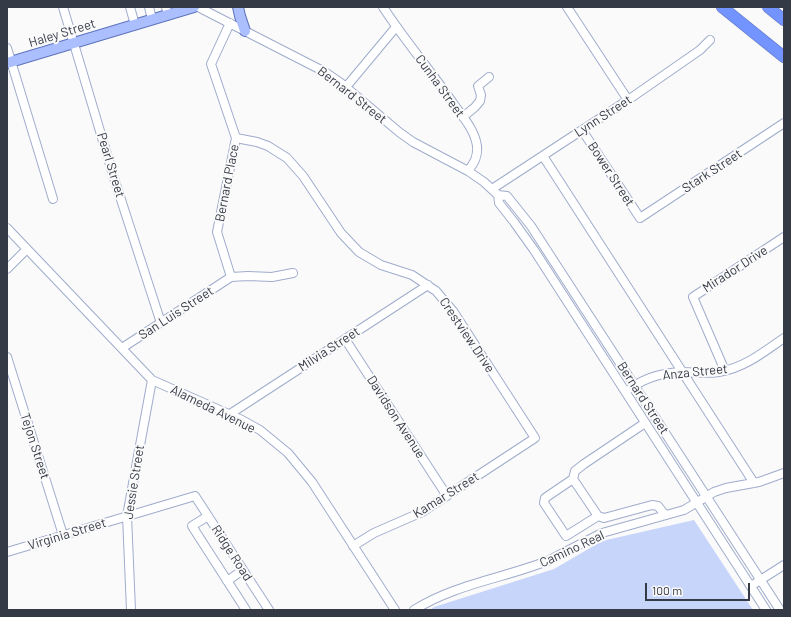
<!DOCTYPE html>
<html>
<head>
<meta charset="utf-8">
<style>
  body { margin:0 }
  #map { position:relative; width:791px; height:617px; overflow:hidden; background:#fafafa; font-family:Barlow,sans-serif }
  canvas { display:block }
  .frame { position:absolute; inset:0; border:8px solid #353a47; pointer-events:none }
  .scale { position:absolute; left:645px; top:583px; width:105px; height:18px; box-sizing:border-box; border:2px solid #353a47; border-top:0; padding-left:5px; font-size:12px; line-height:14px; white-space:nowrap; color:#353a47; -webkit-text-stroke:3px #fafafa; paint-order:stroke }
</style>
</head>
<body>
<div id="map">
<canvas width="791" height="617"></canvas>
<div class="frame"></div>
<div class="scale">100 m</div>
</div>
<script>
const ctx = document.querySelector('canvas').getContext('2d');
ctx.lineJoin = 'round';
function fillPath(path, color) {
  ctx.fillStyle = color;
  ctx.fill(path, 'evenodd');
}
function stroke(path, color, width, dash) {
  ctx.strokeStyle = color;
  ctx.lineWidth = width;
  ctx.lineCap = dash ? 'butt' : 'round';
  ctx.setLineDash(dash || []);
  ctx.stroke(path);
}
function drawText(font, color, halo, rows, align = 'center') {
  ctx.font = font + ' Barlow,sans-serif';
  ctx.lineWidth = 4;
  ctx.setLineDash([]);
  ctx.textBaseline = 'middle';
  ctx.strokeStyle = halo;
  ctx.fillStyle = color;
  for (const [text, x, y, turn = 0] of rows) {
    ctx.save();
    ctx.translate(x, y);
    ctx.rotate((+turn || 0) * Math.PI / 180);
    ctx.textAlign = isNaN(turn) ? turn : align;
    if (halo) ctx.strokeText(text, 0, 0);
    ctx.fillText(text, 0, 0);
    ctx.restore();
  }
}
const green = new Path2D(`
  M 694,520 L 753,610 L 430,610 L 434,607 L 554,569 L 602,541 Z`);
const minor = new Path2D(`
  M 63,7 L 114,178 L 161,323
  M 130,7 L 135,25
  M 149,7 L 152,19
  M 166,7 L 168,15
  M 198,7 L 325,72 L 341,83 L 399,132 L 413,142 L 468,171 L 484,182 L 498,195 L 507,196 L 531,226 L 780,610
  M 383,7 C 405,41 432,72 455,106 C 464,118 475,131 477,146 C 478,157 474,163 468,171
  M 567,7 L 628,100
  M 230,23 L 211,64 L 236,138 L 217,232 L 231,277
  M 7,48 L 53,199
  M 346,87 L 396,27
  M 463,117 L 475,107 L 480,101 L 481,95 L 478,86 L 489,77
  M 582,130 L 640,218 L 784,123
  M 236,138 L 257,142 L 268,146 L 287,158 L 303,176 L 341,233 L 359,252 L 381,265 L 412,275 L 436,291 L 453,311 L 535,438 L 422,512 L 374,533 L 353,546
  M 543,156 L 754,483
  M 492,189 L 628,100 L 700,50 L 710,40
  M 498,195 L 499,203 L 514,222 L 534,250 L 766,610
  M 7,228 L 152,380 L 242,420 L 260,430 L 288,453 L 312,482 L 395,610
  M 7,269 L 27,249
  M 345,339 L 447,496
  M 122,348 L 231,277 L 248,276 L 272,277 L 293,273
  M 7,357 L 63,535
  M 725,371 L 693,297 L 784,237
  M 631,388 C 645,378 662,373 680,372 C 693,372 706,374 719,372 C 744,368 764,352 784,338
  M 230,414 L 428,285
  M 573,479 L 575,471 L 584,464 L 645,423
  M 208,516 L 192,526 L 246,610
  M 598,516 L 566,536 L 544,503 L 545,498 L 573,479 L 598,516 L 604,518 L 652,505 L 658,506 L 665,515
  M 7,552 L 195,496 L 269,610
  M 227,581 L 243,570
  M 751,586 L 784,565
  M 131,610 L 127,516 L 152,380
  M 414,610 C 455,584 505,578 550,560 L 561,554 L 602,533 L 684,510 L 714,492 L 726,488 L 759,482 L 784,473`);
const major = new Path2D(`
  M 238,7 L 240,16 L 245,31
  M 7,63 L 194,7`);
const highway = new Path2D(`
  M 722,7 L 784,57
  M 768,7 L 784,20`);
const streetNames = [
  ["Haley Street",62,33,-17],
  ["Cunha Street",440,86,54],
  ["Bernard Street",352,95,38],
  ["Lynn Street",603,116,-33],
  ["Pearl Street",111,165,73],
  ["Stark Street",712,171,-33],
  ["Bower Street",611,174,57],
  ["Bernard Place",227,183,-79],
  ["Mirador Drive",735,269,-33],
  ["San Luis Street",176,313,-33],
  ["Crestview Drive",467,335,56],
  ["Milvia Street",329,349,-33],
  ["Anza Street",695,372,-6],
  ["Bernard Street",643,398,57],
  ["Alameda Avenue",213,409,26],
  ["Davidson Avenue",396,417,57],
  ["Tejon Street",35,446,72],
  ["Jessie Street",134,482,-81],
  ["Kamar Street",446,495,-32],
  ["Virginia Street",67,534,-17],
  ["Camino Real",572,549,-25],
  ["Ridge Road",232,553,57]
];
fillPath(green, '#c8d5fa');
stroke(minor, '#a0accc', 10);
stroke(major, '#5d74be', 12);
stroke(highway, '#5d74be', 12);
stroke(minor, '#fff', 8);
stroke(major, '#abbefe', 10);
stroke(highway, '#7393fe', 11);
drawText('13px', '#353a47', '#fafafa', streetNames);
</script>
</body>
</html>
